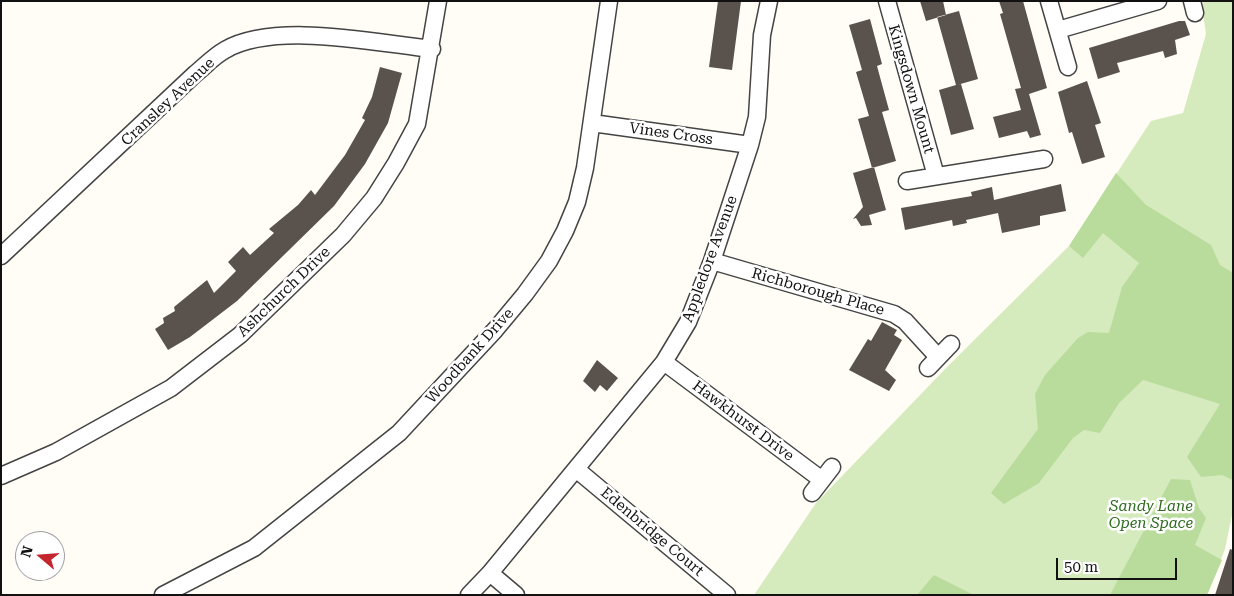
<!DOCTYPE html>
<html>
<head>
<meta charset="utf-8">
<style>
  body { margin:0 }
  #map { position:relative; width:1234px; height:596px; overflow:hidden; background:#fffdf5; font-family:"Roboto Serif",serif }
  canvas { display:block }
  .frame { position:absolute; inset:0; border:2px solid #111; pointer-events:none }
  .north { position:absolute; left:15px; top:531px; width:50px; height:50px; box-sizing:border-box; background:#fff; border:1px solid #a0a0a0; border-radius:50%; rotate:288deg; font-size:14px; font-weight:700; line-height:20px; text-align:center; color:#111 }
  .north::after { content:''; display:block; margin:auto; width:18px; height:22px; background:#c4262e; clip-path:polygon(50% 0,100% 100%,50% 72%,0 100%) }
  .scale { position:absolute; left:1056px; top:558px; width:121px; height:22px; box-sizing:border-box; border:2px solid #111; border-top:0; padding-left:6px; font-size:15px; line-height:18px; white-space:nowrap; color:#111; -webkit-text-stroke:4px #fff; paint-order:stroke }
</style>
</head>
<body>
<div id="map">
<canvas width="1234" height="596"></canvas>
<div class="frame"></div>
<div class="north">N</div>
<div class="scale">50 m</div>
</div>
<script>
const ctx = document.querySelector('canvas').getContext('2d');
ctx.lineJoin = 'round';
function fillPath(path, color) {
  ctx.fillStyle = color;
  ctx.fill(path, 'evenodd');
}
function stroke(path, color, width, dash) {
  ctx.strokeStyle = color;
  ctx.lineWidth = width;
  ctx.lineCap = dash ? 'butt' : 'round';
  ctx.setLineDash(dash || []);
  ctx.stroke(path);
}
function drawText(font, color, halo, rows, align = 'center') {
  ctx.font = font + ' "Roboto Serif",serif';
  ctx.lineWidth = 5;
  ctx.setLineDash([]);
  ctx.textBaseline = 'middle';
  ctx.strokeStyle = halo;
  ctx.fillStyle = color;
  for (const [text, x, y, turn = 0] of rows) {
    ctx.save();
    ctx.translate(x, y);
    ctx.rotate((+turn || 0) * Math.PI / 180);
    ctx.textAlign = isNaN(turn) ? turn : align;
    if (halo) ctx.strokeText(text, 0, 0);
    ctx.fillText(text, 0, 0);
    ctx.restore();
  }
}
const green = new Path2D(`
  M 1204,1 L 1233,1 L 1233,510 L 1225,549 L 1207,595 L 754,595 L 816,503 L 948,366 L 1069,246 L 1151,121 L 1183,113 L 1206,34 L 1202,7 Z`);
const forest = new Path2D(`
  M 1116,173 L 1146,205 L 1211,245 L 1220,265 L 1233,273 L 1233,480 L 1222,475 L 1201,477 L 1187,457 L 1220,404 L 1143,380 L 1119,403 L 1100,433 L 1084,430 L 1073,438 L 1039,483 L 1004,504 L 991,493 L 1038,429 L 1035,394 L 1045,375 L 1078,338 L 1088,332 L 1109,333 L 1122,287 L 1139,263 L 1103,233 L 1083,258 L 1069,246 Z
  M 1171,479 L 1190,480 L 1199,508 L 1206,518 L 1195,545 L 1222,560 L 1207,595 L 1110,595 Z
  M 934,575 L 974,595 L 917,595 Z`);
const building = new Path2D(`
  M 718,1 L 741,1 L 732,70 L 709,67 Z
  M 920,1 L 943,1 L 946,15 L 926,21 Z
  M 999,1 L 1023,1 L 1047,88 L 1029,94 L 1041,135 L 1030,138 L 1027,131 L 999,138 L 993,117 L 1021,110 L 1015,89 L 1021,88 L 1000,14 L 1003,13 Z
  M 959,11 L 978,79 L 957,85 L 961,84 L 974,129 L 951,135 L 939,90 L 956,85 L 937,17 Z
  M 870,19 L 882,64 L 877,66 L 889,110 L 882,112 L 896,161 L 872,168 L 858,119 L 869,116 L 856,72 L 862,70 L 849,25 Z
  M 1179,21 L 1185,21 L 1190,35 L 1175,40 L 1177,54 L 1165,58 L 1163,51 L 1117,63 L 1120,72 L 1098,79 L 1089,48 Z
  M 380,67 L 402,73 L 388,123 L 365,164 L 334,206 L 237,301 L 190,337 L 168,350 L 155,329 L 164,323 L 163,318 L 175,311 L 174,307 L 207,280 L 214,293 L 236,271 L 228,262 L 243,247 L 250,255 L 274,233 L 269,229 L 298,205 L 311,190 L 315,195 L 345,155 L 365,120 L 362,118 L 372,97 Z
  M 1087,81 L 1101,123 L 1095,125 L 1105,157 L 1082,164 L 1072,132 L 1069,133 L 1058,92 Z
  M 874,167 L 886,210 L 869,215 L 872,225 L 861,226 L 856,218 L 853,219 L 863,207 L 853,173 Z
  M 1061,184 L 1066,211 L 1040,216 L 1040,225 L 1002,233 L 998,213 L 966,220 L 967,223 L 953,226 L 952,220 L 905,230 L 901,208 L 972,196 L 971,192 L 992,187 L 994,200 Z
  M 882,322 L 897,330 L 894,335 L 902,340 L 885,370 L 896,380 L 889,391 L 849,370 L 868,339 L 871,341 Z
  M 597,360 L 618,378 L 607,391 L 600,385 L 595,392 L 583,381 Z
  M 1230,549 L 1233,550 L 1233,595 L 1215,595 Z`);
const minor = new Path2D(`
  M 887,1 L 936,176
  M 1049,1 L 1068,67
  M 1192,1 L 1195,13
  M 1058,30 L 1158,1
  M 592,123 L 750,145
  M 907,181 L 1044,159
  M 1,256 L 195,74 C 205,66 214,56 225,50 C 275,21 375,43 432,49
  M 712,261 L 894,314 L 905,321 L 938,357
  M 664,362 L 822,480
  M 928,368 L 951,344
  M 576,469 L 727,595
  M 1,476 L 56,452 L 171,388 L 240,335 L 343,235 L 374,198 L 396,163 L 417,124 L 438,1
  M 812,493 L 832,467
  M 490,573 L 516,595
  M 163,595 L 254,548 L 399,433 L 495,330 L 525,294 L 549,261 L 565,231 L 577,202 L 585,168 L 609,1
  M 469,595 L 490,573 L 664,362 L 688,322 L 712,261 L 750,145 L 757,117 L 762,35 L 769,1`);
const streetNames = [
  ["Kingsdown Mount",911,89,74],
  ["Cransley Avenue",168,102,-43],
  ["Vines Cross",671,134,8],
  ["Appledore Avenue",710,259,-70],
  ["Ashchurch Drive",284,292,-44],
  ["Richborough Place",818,292,16],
  ["Woodbank Drive",470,356,-48],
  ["Hawkhurst Drive",743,421,37],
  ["Edenbridge Court",652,532,40]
];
const parkNames = [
  ["Sandy Lane",1151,507],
  ["Open Space",1151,524]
];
fillPath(green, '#d5ebbd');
fillPath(forest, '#b9dc9c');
fillPath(building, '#5a524d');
stroke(minor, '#444', 19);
stroke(minor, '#fff', 16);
drawText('15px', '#111', '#fff', streetNames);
drawText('italic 15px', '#2f6b1f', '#fff', parkNames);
</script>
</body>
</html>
